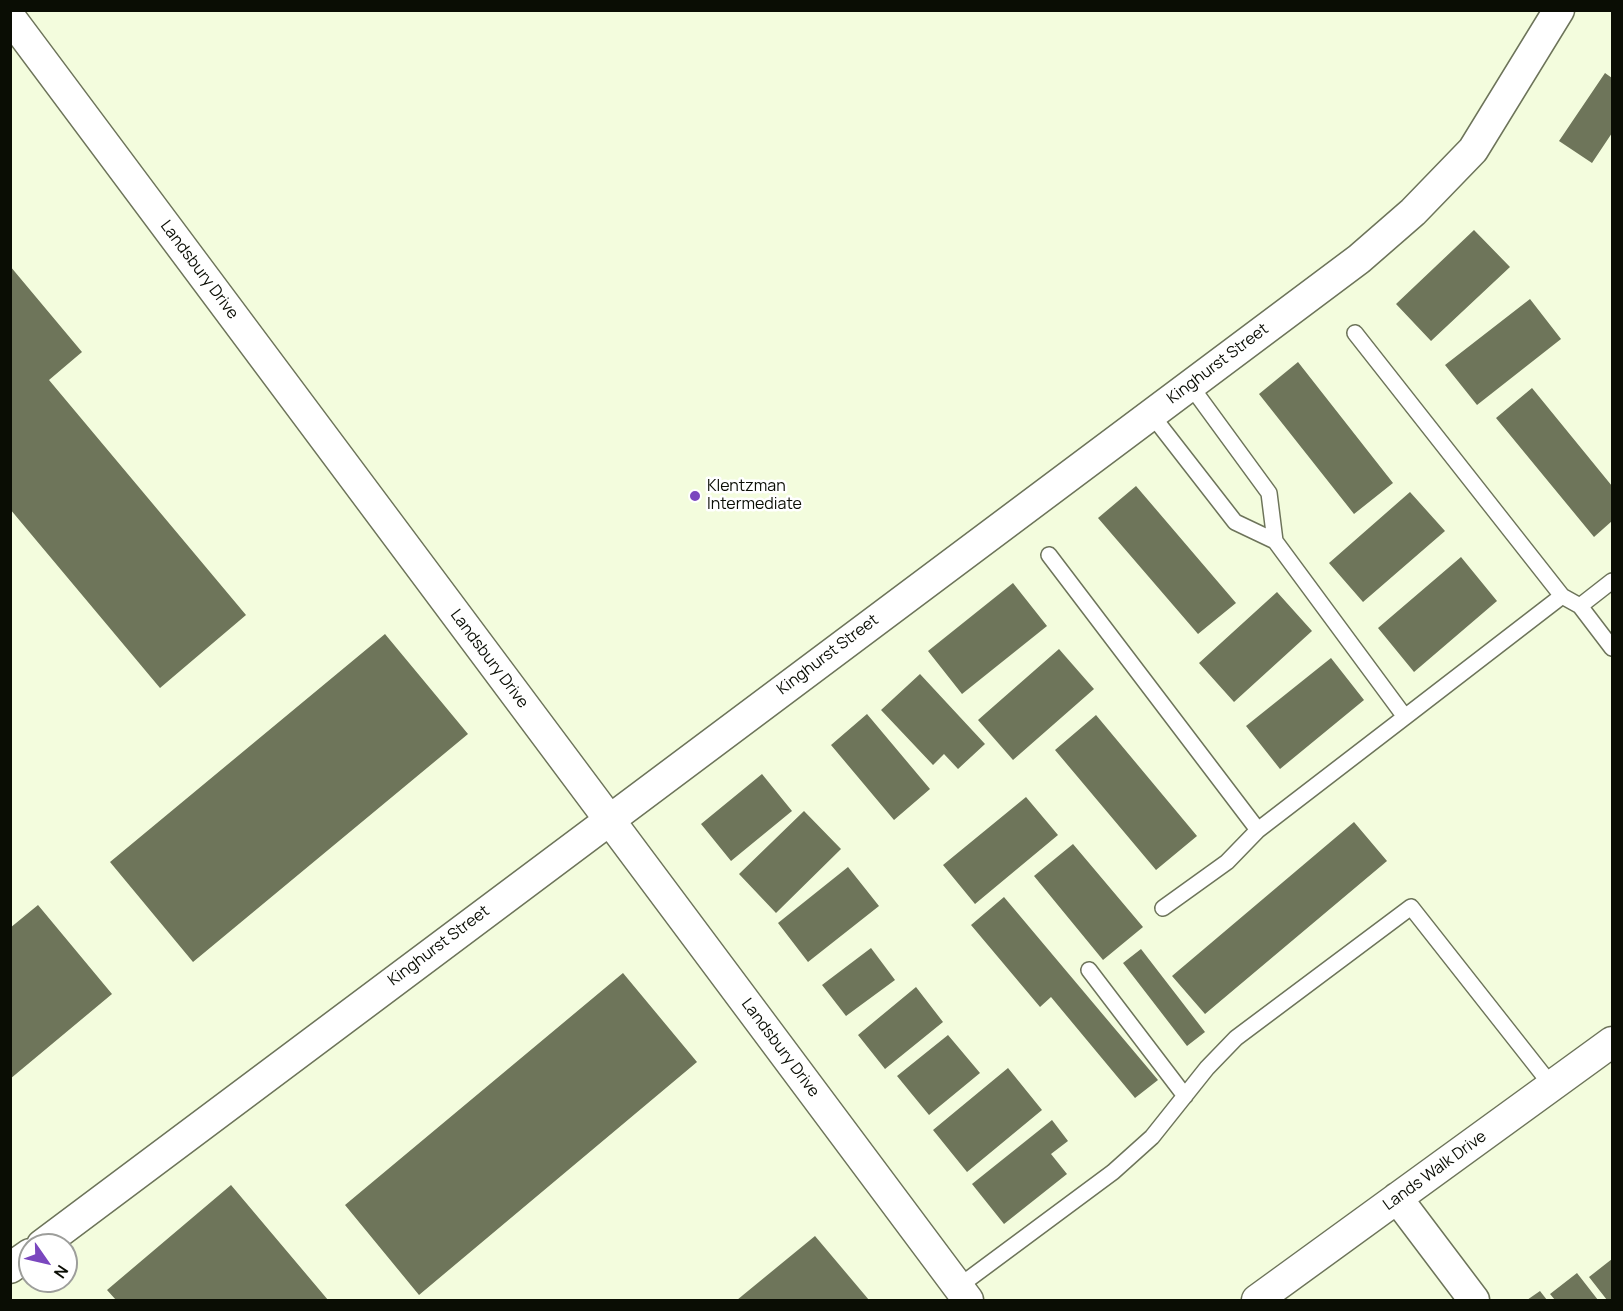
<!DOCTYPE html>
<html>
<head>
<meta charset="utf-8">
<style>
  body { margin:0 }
  #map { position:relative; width:1623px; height:1311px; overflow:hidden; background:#f3fcdd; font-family:Manrope,sans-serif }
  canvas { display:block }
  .frame { position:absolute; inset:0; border:12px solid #0a0d04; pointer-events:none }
  .north { position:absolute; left:18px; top:1233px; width:60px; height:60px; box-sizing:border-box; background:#fff; border:2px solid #9d9e9b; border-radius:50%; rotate:124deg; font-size:16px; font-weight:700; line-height:24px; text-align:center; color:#0a0d04 }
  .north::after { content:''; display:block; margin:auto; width:21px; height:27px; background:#7a47be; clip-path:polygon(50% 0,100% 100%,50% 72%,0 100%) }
</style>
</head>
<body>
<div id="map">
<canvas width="1623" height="1311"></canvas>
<div class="frame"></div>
<div class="north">N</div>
</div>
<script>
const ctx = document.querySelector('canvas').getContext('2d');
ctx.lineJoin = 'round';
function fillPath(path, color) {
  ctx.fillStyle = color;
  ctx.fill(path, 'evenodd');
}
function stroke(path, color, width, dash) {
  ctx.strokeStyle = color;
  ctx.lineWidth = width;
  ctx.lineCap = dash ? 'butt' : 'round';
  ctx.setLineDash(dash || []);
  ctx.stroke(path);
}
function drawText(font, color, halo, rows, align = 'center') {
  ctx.font = font + ' Manrope,sans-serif';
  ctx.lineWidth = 5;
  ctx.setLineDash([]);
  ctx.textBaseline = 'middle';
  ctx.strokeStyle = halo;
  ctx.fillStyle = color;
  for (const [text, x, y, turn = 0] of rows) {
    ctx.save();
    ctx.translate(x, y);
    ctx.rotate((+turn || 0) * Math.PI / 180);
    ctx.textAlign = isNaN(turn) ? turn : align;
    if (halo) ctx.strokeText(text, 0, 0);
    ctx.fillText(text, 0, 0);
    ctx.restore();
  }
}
const building = new Path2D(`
  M 1605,73 L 1612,78 L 1612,133 L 1592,163 L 1559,141 Z
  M 1474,230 L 1510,267 L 1431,341 L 1396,304 Z
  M 10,266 L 82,352 L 49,380 L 246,615 L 160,688 L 10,509 Z
  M 1530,299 L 1561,339 L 1477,405 L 1445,365 Z
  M 1298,362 L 1393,483 L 1354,514 L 1259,394 Z
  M 1532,388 L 1612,486 L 1612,521 L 1594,537 L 1496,418 Z
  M 1136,486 L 1236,603 L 1198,634 L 1098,518 Z
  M 1410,492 L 1445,531 L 1363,602 L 1329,563 Z
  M 1461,557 L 1497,601 L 1414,672 L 1378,628 Z
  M 1013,583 L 1047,626 L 962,694 L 928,651 Z
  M 1277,592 L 1312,631 L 1234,702 L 1199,663 Z
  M 385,634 L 468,734 L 193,962 L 110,862 Z
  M 1059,649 L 1094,689 L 1013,760 L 978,720 Z
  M 1331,658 L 1364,700 L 1280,769 L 1246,726 Z
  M 920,674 L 985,744 L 958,769 L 944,754 L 933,765 L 881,710 Z
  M 867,714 L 930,789 L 894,820 L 831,745 Z
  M 1096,715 L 1197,836 L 1156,870 L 1055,750 Z
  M 762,774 L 792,811 L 731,861 L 701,824 Z
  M 1026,797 L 1058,835 L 975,904 L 943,865 Z
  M 804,811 L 841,849 L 776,913 L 739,874 Z
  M 1354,822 L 1387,861 L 1205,1014 L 1172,976 Z
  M 1073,844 L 1143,927 L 1103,960 L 1034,876 Z
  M 848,867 L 879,906 L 808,962 L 778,923 Z
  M 1004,897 L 1158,1080 L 1135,1098 L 1051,997 L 1040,1007 L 971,925 Z
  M 38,905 L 112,994 L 10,1079 L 10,928 Z
  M 871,948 L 895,980 L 846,1016 L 822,985 Z
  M 1141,949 L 1205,1032 L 1187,1046 L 1123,963 Z
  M 623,973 L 697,1062 L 419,1295 L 345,1205 Z
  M 916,987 L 943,1022 L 885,1069 L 858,1035 Z
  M 948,1035 L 980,1073 L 929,1115 L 897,1076 Z
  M 1008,1068 L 1042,1110 L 967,1172 L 933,1130 Z
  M 1052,1120 L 1068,1141 L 1051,1154 L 1067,1174 L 1004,1224 L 972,1184 Z
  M 231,1185 L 328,1300 L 116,1300 L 107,1290 Z
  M 815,1236 L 869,1300 L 737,1300 Z
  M 1612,1259 L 1612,1300 L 1607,1300 L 1589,1277 Z
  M 1577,1273 L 1598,1300 L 1555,1300 L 1550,1294 Z
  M 1540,1291 L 1547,1300 L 1527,1300 Z`);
const service = new Path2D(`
  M 1355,333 L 1562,596 L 1580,606 L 1612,648
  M 1190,385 L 1269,493 L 1275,541
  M 1151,414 L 1235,522 L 1275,541 L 1405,717 L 1562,596
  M 1049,555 L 1258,830 L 1405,717
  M 1580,606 L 1612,581
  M 1163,908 L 1227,862 L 1258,830
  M 1089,970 L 1185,1096
  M 958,1287 L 1113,1172 L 1152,1137 L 1207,1068 L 1236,1038 L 1411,907 L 1552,1086`);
const minor = new Path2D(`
  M 10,17 L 968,1300
  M 1397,1198 L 1474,1300
  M 42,1245 L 1359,259 L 1413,212 L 1473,150 L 1559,10
  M 10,1268 L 30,1254
  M 1257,1300 L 1612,1042`);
const markers = [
  [695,496,6,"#7a47be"]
];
const streetNames = [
  ["Landsbury Drive",199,270,53],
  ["Kinghurst Street",1218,364,-37],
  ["Kinghurst Street",828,655,-37],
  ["Landsbury Drive",489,659,53],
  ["Kinghurst Street",439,946,-37],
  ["Landsbury Drive",780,1048,53],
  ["Lands Walk Drive",1435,1171,-36]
];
const poiNames = [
  ["Klentzman",707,487],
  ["Intermediate",707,505]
];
fillPath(building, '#6e755a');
stroke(service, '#6d745a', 18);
stroke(minor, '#6d745a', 33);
stroke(service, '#fff', 15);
stroke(minor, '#fff', 30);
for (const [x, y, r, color] of markers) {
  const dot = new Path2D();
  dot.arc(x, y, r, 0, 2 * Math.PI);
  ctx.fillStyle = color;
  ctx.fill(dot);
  stroke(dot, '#fff', 2);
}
drawText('16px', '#0a0d04', '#fff', streetNames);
drawText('16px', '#0a0d04', '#fff', poiNames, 'left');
</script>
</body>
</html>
